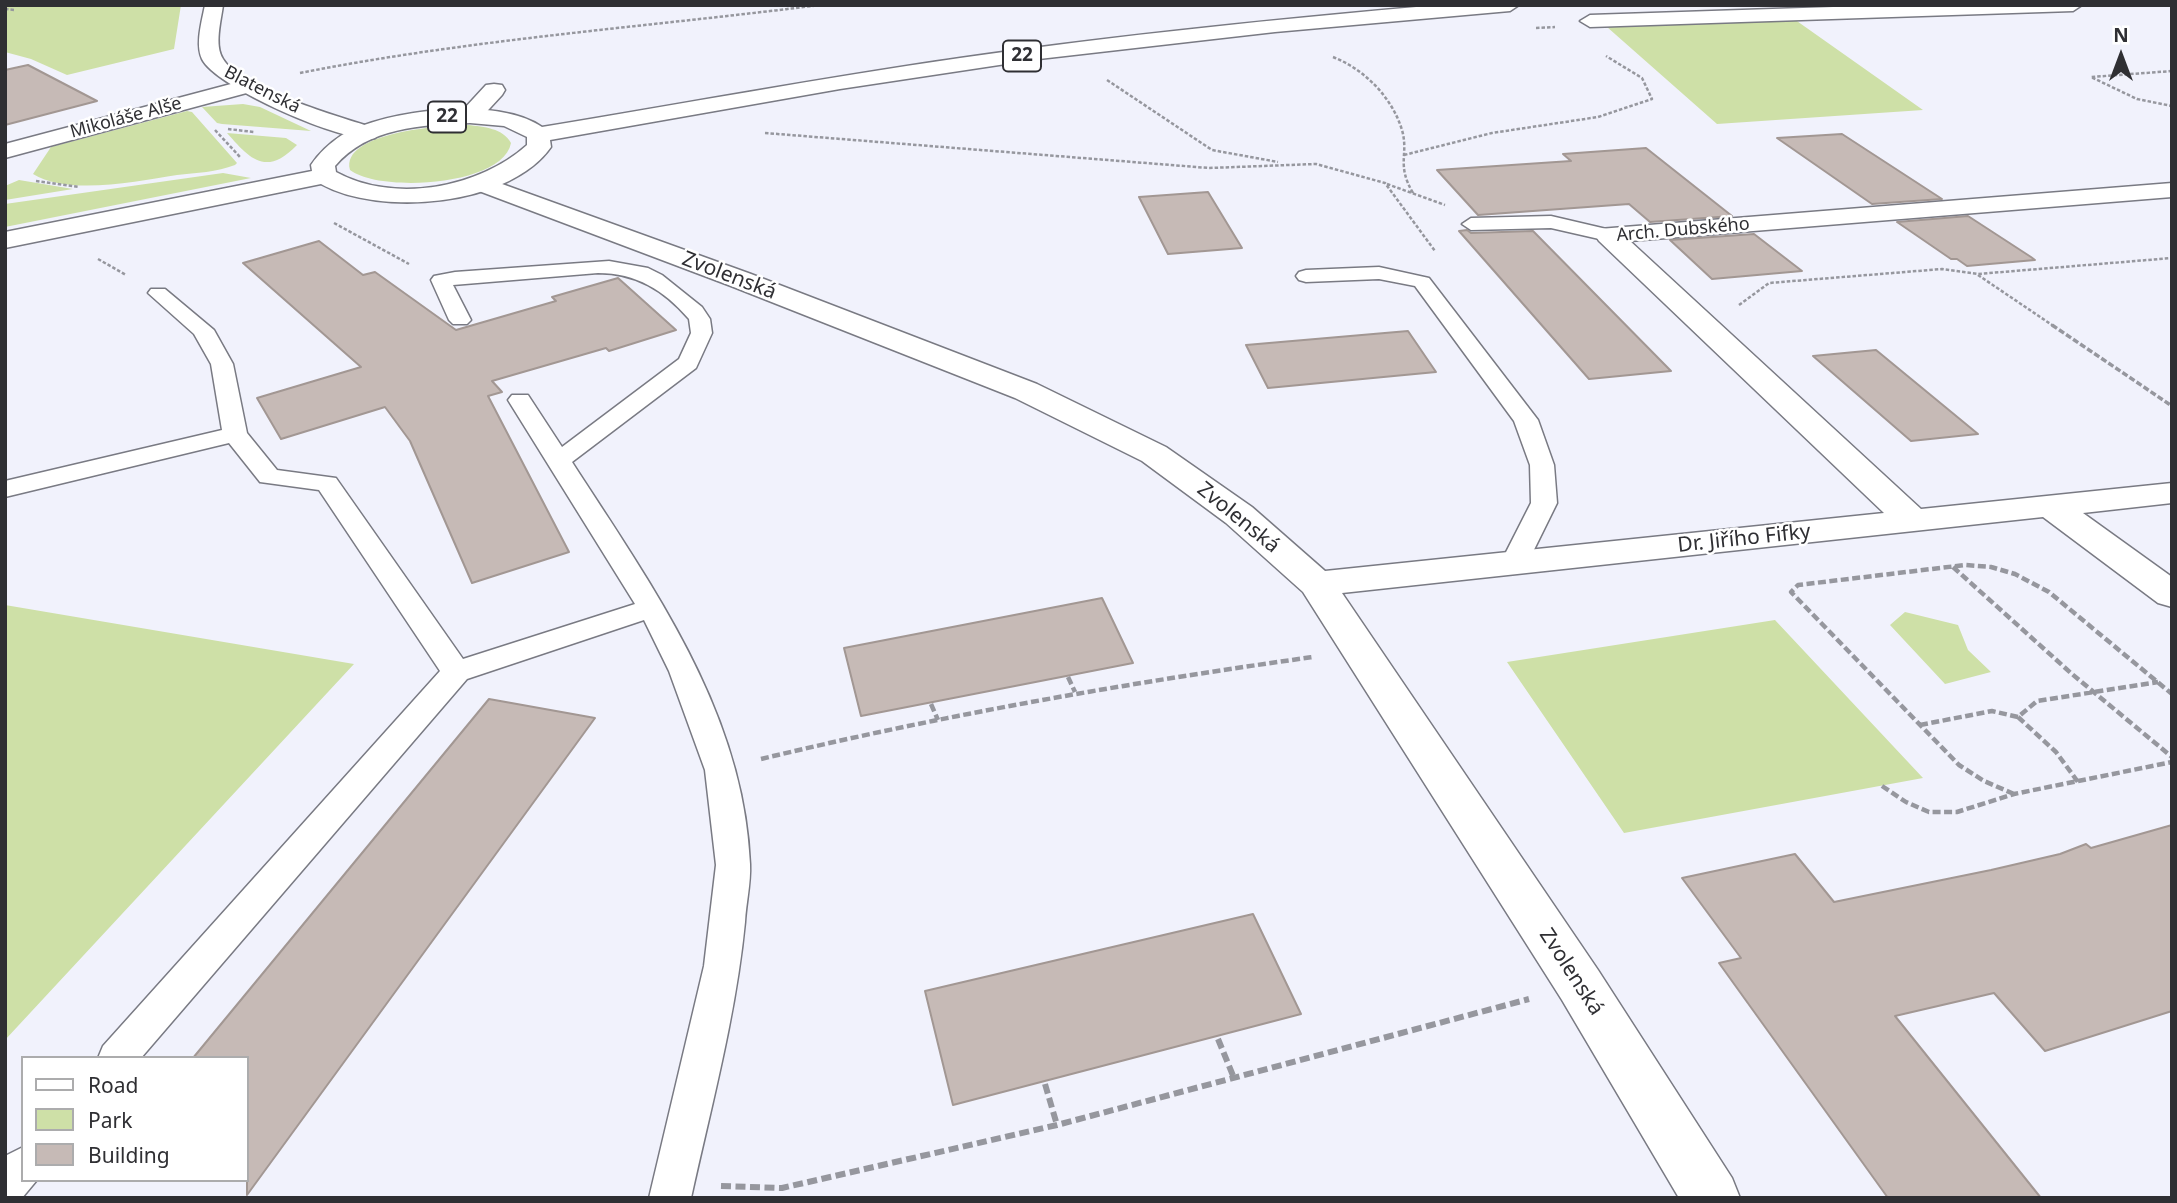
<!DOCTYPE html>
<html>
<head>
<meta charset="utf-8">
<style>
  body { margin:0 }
  #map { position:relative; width:2177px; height:1203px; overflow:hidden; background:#f1f2fc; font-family:"Noto Sans",sans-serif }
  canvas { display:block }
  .frame { position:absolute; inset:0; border:7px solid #2f2f33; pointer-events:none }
  .legend { position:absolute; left:21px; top:1056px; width:228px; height:126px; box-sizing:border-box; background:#fff; border:2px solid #acacad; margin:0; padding:9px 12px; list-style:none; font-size:21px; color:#2f2f33 }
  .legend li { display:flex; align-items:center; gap:14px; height:35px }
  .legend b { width:35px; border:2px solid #acacad }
  .north { position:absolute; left:2086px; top:21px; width:70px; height:70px; -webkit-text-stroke:5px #fff; paint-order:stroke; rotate:0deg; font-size:19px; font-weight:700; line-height:28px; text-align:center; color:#2f2f33 }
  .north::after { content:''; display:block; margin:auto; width:24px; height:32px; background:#2f2f33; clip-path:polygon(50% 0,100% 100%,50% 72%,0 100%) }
</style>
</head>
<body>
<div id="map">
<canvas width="2177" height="1203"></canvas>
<div class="frame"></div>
<ul class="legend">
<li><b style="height:9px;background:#fff"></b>Road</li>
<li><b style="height:19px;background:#cee0a7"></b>Park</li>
<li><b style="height:19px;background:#c6bab6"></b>Building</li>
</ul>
<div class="north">N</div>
</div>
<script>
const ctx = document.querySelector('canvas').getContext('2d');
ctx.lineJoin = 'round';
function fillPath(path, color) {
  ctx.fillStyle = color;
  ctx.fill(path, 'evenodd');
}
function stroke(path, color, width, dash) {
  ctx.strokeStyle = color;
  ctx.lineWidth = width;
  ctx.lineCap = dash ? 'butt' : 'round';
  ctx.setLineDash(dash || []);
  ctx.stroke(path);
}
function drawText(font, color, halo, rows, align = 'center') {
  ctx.font = font + ' "Noto Sans",sans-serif';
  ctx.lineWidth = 5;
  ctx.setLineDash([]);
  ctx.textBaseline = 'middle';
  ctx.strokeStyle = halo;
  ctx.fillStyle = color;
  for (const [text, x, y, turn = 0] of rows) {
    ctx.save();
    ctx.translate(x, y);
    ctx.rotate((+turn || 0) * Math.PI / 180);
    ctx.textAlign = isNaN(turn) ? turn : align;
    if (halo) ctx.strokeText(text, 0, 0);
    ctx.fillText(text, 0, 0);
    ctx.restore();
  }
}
const green = new Path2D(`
  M 5,5 L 181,5 L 174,49 L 67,75 L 31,59 L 5,52 Z
  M 1794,19 L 1923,110 L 1717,124 L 1607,27 Z
  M 243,104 L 260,107 L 311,131 L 222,124 L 217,123 L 202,107 Z
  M 187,111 L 192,112 L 237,163 L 235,165 C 217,172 196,173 177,175 C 137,181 69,196 33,174 L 51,147 Z
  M 468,125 C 484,127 503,128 511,143 C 503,186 380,193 350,170 C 340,132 444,125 468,125 Z
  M 227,133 L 286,138 L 297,145 C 266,177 250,159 227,133 Z
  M 223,173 L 251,178 L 5,227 L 5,204 Z
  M 19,180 L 73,189 L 5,200 L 5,186 Z
  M 5,605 L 354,664 L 5,1040 Z
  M 1905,612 L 1958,625 L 1968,650 L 1991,672 L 1945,684 L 1890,625 Z
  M 1775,620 L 1923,778 L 1624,833 L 1507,662 Z`);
const building = new Path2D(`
  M 28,65 L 97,101 L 5,125 L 5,70 Z
  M 1842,134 L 1942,199 L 1872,204 L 1777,138 Z
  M 1646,148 L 1732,216 L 1650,222 L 1629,204 L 1478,215 L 1437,170 L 1571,161 L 1563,154 Z
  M 1208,192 L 1242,248 L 1168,254 L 1139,197 Z
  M 1968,216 L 2031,257 L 2035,260 L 1967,266 L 1957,259 L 1951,259 L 1897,222 Z
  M 1467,230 L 1471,233 L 1533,231 L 1671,371 L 1589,379 L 1459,231 Z
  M 1754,234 L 1802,271 L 1712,279 L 1670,240 Z
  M 319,241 L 363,275 L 375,272 L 456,330 L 556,301 L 552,297 L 618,278 L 676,330 L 609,351 L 606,348 L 492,381 L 502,392 L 488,396 L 569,552 L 472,583 L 410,441 L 385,407 L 281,439 L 257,398 L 361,367 L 243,263 Z
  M 1408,331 L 1436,372 L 1268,388 L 1246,345 Z
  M 1876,350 L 1978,434 L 1911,441 L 1813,356 Z
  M 1102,598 L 1133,663 L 861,716 L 844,648 Z
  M 489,699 L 595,718 L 247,1195 L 247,1058 L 193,1058 Z
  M 2172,825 L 2172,1011 L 2045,1051 L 1994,993 L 1895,1016 L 2041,1198 L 1888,1198 L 1719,963 L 1741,958 L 1682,878 L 1795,854 L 1834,902 L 1991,870 L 2060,854 L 2086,844 L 2091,848 Z
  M 1253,914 L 1301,1014 L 953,1105 L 925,991 Z`);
const pathFar3 = new Path2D(`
  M 5,9 L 15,10
  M 1536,28 L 1555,27
  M 1333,57 C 1364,69 1392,97 1402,130 C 1409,155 1396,164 1413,193
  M 2172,71 L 2091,77 L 2137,99 L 2172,106
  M 300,73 C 472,39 646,27 820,5
  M 1107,80 L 1212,150 L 1278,162
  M 228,129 L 254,132
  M 215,130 L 240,157
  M 765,133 L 1209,168 L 1316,164 L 1385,183 L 1435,251
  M 1404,155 L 1492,133 L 1598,117 L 1652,99 L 1642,78 L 1606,56
  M 36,181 L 79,187
  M 1387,184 L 1445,205
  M 334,223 L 409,264
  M 98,259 L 126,275
  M 1978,275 L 2055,327
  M 1739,305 L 1769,283 L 1942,269 L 1978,274 L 2172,258`);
const pathFar2 = new Path2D(`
  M 2052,325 L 2172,406`);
const pathFar1 = new Path2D(`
  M 1953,567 L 2072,674 L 2172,757
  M 1068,677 L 1075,692
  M 931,704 L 938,720
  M 2018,717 L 2056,752 L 2078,782
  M 1920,725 L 1992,711 L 2018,717 L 2037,701 L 2158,682
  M 761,759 C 943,715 1127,683 1313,657
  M 1882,786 L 1906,802 L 1929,812 L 1957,812 L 2014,794 L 2172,762
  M 2014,794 L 1984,781 L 1959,765 L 1791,592 L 1798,585 L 1965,565 L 1991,567 L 2015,574 L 2049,592 L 2172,694`);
const path = new Path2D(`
  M 1218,1039 L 1234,1078
  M 1045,1084 L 1057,1125
  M 721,1186 L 782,1188 L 1057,1125 L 1529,999`);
const lane = new Path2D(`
  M 1551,216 L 1615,231 L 1618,235 L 1608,241 L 1551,228 L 1471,230 L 1462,224 L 1471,218 Z
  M 609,261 L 648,268 L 662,275 L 702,307 L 710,319 L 712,333 L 696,368 L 572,462 C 652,586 744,712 750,864 C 751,883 746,903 745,922 C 736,1015 711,1107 691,1198 L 649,1198 L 704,966 L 716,865 L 705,770 L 669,671 L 644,620 L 467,679 L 141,1058 L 98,1058 L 103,1046 L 440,671 L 319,490 L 260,482 L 229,443 L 5,497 L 5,481 L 222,430 L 211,364 L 194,334 L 148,293 L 151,289 L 165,289 L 214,330 L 233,364 L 247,433 L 277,470 L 336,478 L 463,659 L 635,604 L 508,400 L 512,395 L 528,395 L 562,447 L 679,359 L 691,333 L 689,319 C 664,290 636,273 598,273 L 453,285 L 471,320 L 467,324 L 453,324 L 449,320 L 431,280 L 434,276 L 455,272 Z
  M 1379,267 L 1429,278 L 1538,420 L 1554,465 L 1557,503 L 1525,568 L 1515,570 L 1505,568 L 1501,562 L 1531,503 L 1530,465 L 1514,421 L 1415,286 L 1379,279 L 1306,282 L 1299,280 L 1296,276 L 1299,272 L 1306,270 Z
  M 23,1147 L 23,1180 L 37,1180 L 22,1198 L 5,1198 L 5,1156 Z`);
const street = new Path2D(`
  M 1894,5 L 2082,5 L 2073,11 L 1590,27 L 1580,21 L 1590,15 Z
  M 246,80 L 254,81 L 257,86 L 254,91 L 5,158 L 5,144 Z
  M 494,84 L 502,85 L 505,90 L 502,95 L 478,121 L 462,121 L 459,116 L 462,111 L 486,85 Z
  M 480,176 L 751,274 L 1037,384 L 1166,447 L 1252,507 L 1325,571 L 1884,513 L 1599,241 L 1595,235 L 1599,229 L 2172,183 L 2172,197 L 1630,241 L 1921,509 L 2172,483 L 2172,503 L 2083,513 L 2172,577 L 2172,607 L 2158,603 L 2043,517 L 1342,593 L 1598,970 L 1732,1178 L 1740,1198 L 1679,1198 L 1562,1000 L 1303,592 L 1226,523 L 1142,461 L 1015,398 L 731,286 L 471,188 L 468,183 L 471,178 Z`);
const secondary = new Path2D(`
  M 205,5 L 223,5 C 221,21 214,45 223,59 C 240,88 342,118 375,128 L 378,133 L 375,138 C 347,145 215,87 202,59 C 195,44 202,21 205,5 Z`);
const primary = new Path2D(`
  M 1439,5 L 1519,5 L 1510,11 L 1275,32 L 1039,59 L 840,89 L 550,140 L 551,147 C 510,206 380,217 321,184 L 5,248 L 5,232 L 312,171 L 311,165 C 319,153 330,143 342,135 C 387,109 498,96 542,127 C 682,104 821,78 960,58 C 1119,35 1279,19 1439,5 ZM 470,123 L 504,126 L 527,137 L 527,145 C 479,188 394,204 336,172 L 335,166 C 368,127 422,125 470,123 Z`);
const farStreetnames = [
  ["Blatenská",262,90,27],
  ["Mikoláše Alše",126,118,-15],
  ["Arch. Dubského",1683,230,-5]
];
const shields = [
  [1022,56,38],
  [447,117,38]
];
const shieldNames = [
  ["22",1022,56],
  ["22",447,117]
];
const streetNames = [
  ["Zvolenská",729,276,21],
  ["Zvolenská",1238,518,39],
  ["Dr. Jiřího Fifky",1744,539,-6],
  ["Zvolenská",1571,972,57]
];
fillPath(green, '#cee0a7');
fillPath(building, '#c6bab6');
stroke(building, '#a29793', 2);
stroke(lane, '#797a83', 3);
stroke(street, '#797a83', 3);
stroke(secondary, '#797a83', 3);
stroke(primary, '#797a83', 3);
stroke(pathFar3, '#96979e', 2.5, [3.5, 2]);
stroke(pathFar2, '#96979e', 3.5, [6, 2.5]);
stroke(pathFar1, '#96979e', 4.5, [8, 3.5]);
stroke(path, '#96979e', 6, [10, 4.5]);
fillPath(lane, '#fff');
fillPath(street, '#fff');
fillPath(secondary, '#fff');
fillPath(primary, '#fff');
drawText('18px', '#2f2f33', '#fff', farStreetnames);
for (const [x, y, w] of shields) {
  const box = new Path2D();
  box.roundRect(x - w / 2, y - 15.5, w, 31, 5);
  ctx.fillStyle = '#fff';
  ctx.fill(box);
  stroke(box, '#2f2f33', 2);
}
drawText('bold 19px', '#2f2f33', null, shieldNames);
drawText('21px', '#2f2f33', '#fff', streetNames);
</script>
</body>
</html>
